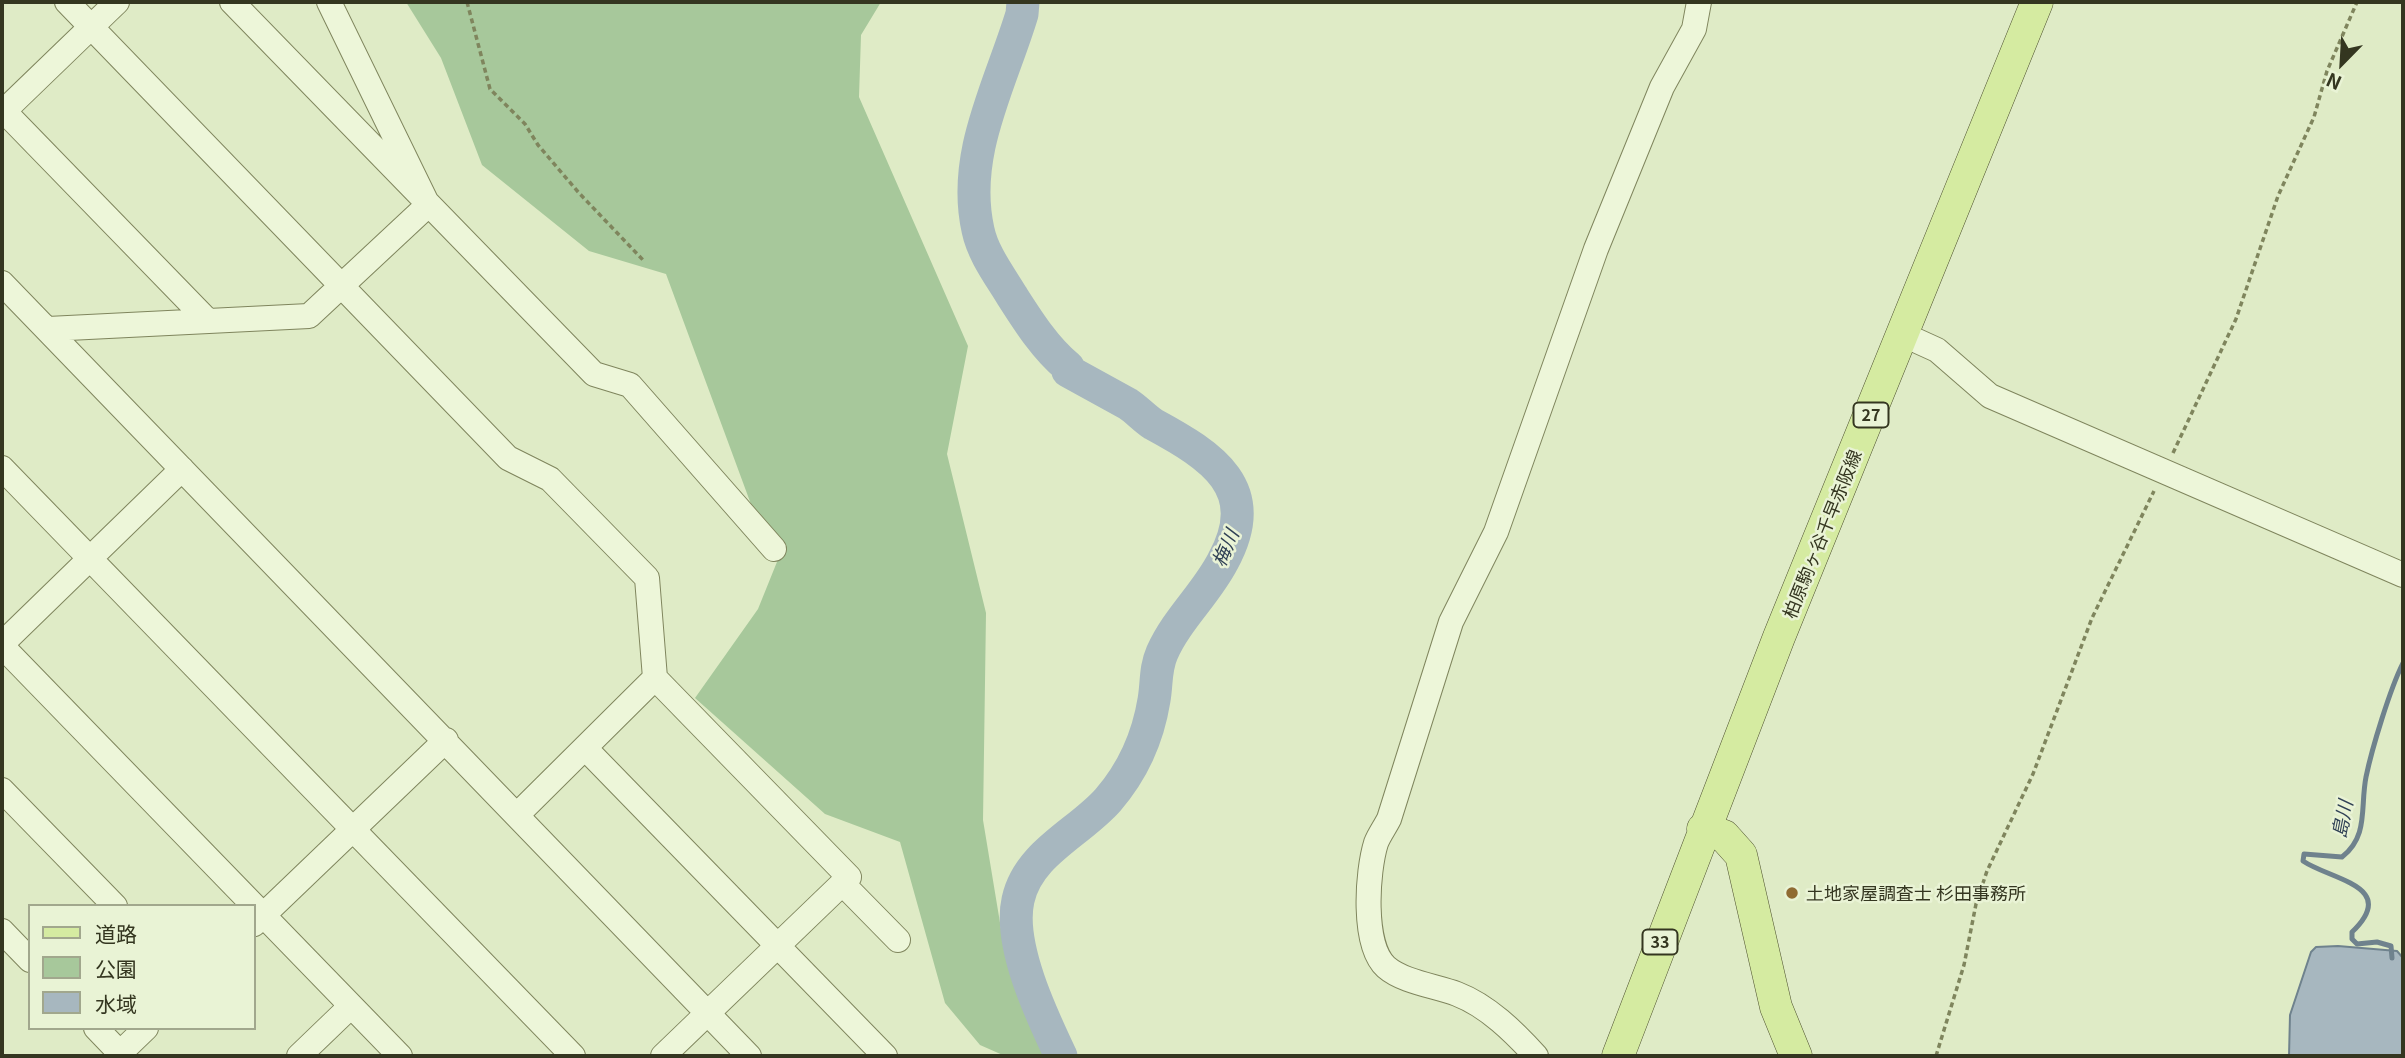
<!DOCTYPE html>
<html>
<head>
<meta charset="utf-8">
<style>
  body { margin:0 }
  #map { position:relative; width:2405px; height:1058px; overflow:hidden; background:#dfebc6; font-family:Georgia,"Noto Sans JP",serif }
  canvas { display:block }
  .frame { position:absolute; inset:0; border:4px solid #343620; pointer-events:none }
  .legend { position:absolute; left:28px; top:904px; width:228px; height:126px; box-sizing:border-box; background:#e9f3d5; border:2px solid #a1a78d; margin:0; padding:9px 12px; list-style:none; font-size:21px; color:#343620 }
  .legend li { display:flex; align-items:center; gap:14px; height:35px }
  .legend b { width:35px; border:2px solid #a1a78d }
  .north { position:absolute; left:2307px; top:28px; width:70px; height:70px; -webkit-text-stroke:5px #e9f3d5; paint-order:stroke; rotate:204deg; font-size:19px; font-weight:700; line-height:28px; text-align:center; color:#343620 }
  .north::after { content:''; display:block; margin:auto; width:24px; height:32px; background:#343620; clip-path:polygon(50% 0,100% 100%,50% 72%,0 100%) }
</style>
</head>
<body>
<div id="map">
<canvas width="2405" height="1058"></canvas>
<div class="frame"></div>
<ul class="legend">
<li><b style="height:9px;background:#d5eba1"></b>道路</li>
<li><b style="height:19px;background:#a7c89b"></b>公園</li>
<li><b style="height:19px;background:#a7b7bf"></b>水域</li>
</ul>
<div class="north">N</div>
</div>
<script>
const ctx = document.querySelector('canvas').getContext('2d');
ctx.lineJoin = 'round';
function fillPath(path, color) {
  ctx.fillStyle = color;
  ctx.fill(path, 'evenodd');
}
function stroke(path, color, width, dash) {
  ctx.strokeStyle = color;
  ctx.lineWidth = width;
  ctx.lineCap = dash ? 'butt' : 'round';
  ctx.setLineDash(dash || []);
  ctx.stroke(path);
}
function drawText(font, color, halo, rows, align = 'center') {
  ctx.font = font + ' Georgia,"Noto Sans JP",serif';
  ctx.lineWidth = 5;
  ctx.setLineDash([]);
  ctx.textBaseline = 'middle';
  ctx.strokeStyle = halo;
  ctx.fillStyle = color;
  for (const [text, x, y, turn = 0] of rows) {
    ctx.save();
    ctx.translate(x, y);
    ctx.rotate((+turn || 0) * Math.PI / 180);
    ctx.textAlign = isNaN(turn) ? turn : align;
    if (halo) ctx.strokeText(text, 0, 0);
    ctx.fillText(text, 0, 0);
    ctx.restore();
  }
}
const green = new Path2D(`
  M 406,2 L 881,2 L 861,35 L 859,97 L 968,346 L 947,454 L 986,613 L 983,820 L 1006,959 L 1050,1056 L 1005,1056 L 980,1045 L 945,1003 L 900,842 L 825,814 L 695,698 L 758,609 L 783,547 L 752,507 L 666,274 L 589,251 L 482,165 L 441,58 Z`);
const water = new Path2D(`
  M 2338,946 L 2397,951 L 2403,958 L 2403,1056 L 2289,1056 L 2290,1015 L 2311,952 L 2316,947 Z`);
const stream = new Path2D(`
  M 2392,958 L 2391,946 L 2377,942 L 2357,944 L 2352,939 L 2352,932 C 2400,886 2331,880 2303,861 L 2304,854 L 2342,857 C 2369,836 2360,807 2366,777 C 2372,748 2390,689 2403,663`);
const river = new Path2D(`
  M 1023,2 L 1022,14 C 1001,84 961,154 978,230 C 983,254 1000,276 1012,296 C 1028,321 1045,348 1068,367 L 1068,371 C 1088,382 1108,393 1128,404 C 1137,410 1144,418 1153,424 C 1212,456 1263,488 1223,561 C 1206,594 1177,619 1162,653 C 1155,669 1157,683 1154,700 C 1148,737 1133,771 1108,800 C 1079,833 1028,853 1018,900 C 1008,945 1042,1016 1061,1056`);
const path = new Path2D(`
  M 467,2 L 490,89 L 525,124 L 538,145 L 579,193 L 643,260
  M 2173,453 L 2236,319 L 2278,196 L 2314,117 L 2327,71 L 2357,2
  M 1936,1056 L 1964,965 L 1976,904 L 1987,871 L 2033,774 L 2092,618 L 2154,491`);
const minor = new Path2D(`
  M 67,2 L 508,458 L 550,479 L 647,578 L 655,678 L 849,877 L 663,1056
  M 232,2 L 594,374 L 630,385 L 774,549
  M 2,109 L 208,321
  M 2,113 L 117,2
  M 2,283 L 749,1056
  M 48,329 L 309,316 L 428,205 L 329,2
  M 1904,335 L 1937,350 L 1990,396 L 2403,575
  M 2,468 L 573,1056
  M 2,644 L 182,469
  M 2,646 L 400,1056
  M 585,748 L 885,1056
  M 2,790 L 115,906
  M 517,815 L 655,678
  M 842,883 L 898,940
  M 254,924 L 446,740
  M 2,931 L 30,960
  M 96,1028 L 120,1053
  M 117,1056 L 146,1028
  M 299,1056 L 351,1006
  M 1536,1056 C 1514,1032 1488,1006 1457,994 C 1436,986 1403,982 1386,967 C 1362,945 1367,872 1376,843 C 1379,835 1385,827 1389,819 L 1451,622 L 1496,532 L 1596,249 L 1662,87 L 1694,29 L 1699,2`);
const major = new Path2D(`
  M 1703,829 L 1724,836 L 1741,855 L 1776,1007 L 1796,1056
  M 1618,1056 L 1779,637 L 2037,2`);
const markers = [
  [1792,893,7,"#8f6b32"]
];
const shields = [
  [1871,415,35],
  [1660,942,35]
];
const shieldNames = [
  ["27",1871,415],
  ["33",1660,942]
];
const streetNames = [
  ["柏原駒ヶ谷千早赤阪線",1822,534,-68]
];
const poiNames = [
  ["土地家屋調査士 杉田事務所",1806,893]
];
const waterNames = [
  ["梅川",1225,548,-67],
  ["島川",2342,819,-79]
];
fillPath(green, '#a7c89b');
fillPath(water, '#a7b7bf');
stroke(water, '#6f828d', 2);
stroke(stream, '#6f828d', 5);
stroke(river, '#a7b7bf', 33);
stroke(minor, '#7f855d', 26);
stroke(major, '#505331', 33);
stroke(path, '#7f855d', 3.5, [5, 3.5]);
stroke(minor, '#edf6d9', 24);
stroke(major, '#d5eba1', 32);
for (const [x, y, r, color] of markers) {
  const dot = new Path2D();
  dot.arc(x, y, r, 0, 2 * Math.PI);
  ctx.fillStyle = color;
  ctx.fill(dot);
  stroke(dot, '#e9f3d5', 2.5);
}
for (const [x, y, w] of shields) {
  const box = new Path2D();
  box.roundRect(x - w / 2, y - 12.5, w, 25, 5);
  ctx.fillStyle = '#e9f3d5';
  ctx.fill(box);
  stroke(box, '#343620', 2);
}
drawText('bold 16px', '#343620', null, shieldNames);
drawText('18px', '#343620', '#e9f3d5', streetNames);
drawText('18px', '#343620', '#e9f3d5', poiNames, 'left');
drawText('italic 19px', '#304155', '#e9f3d5', waterNames);
</script>
</body>
</html>
